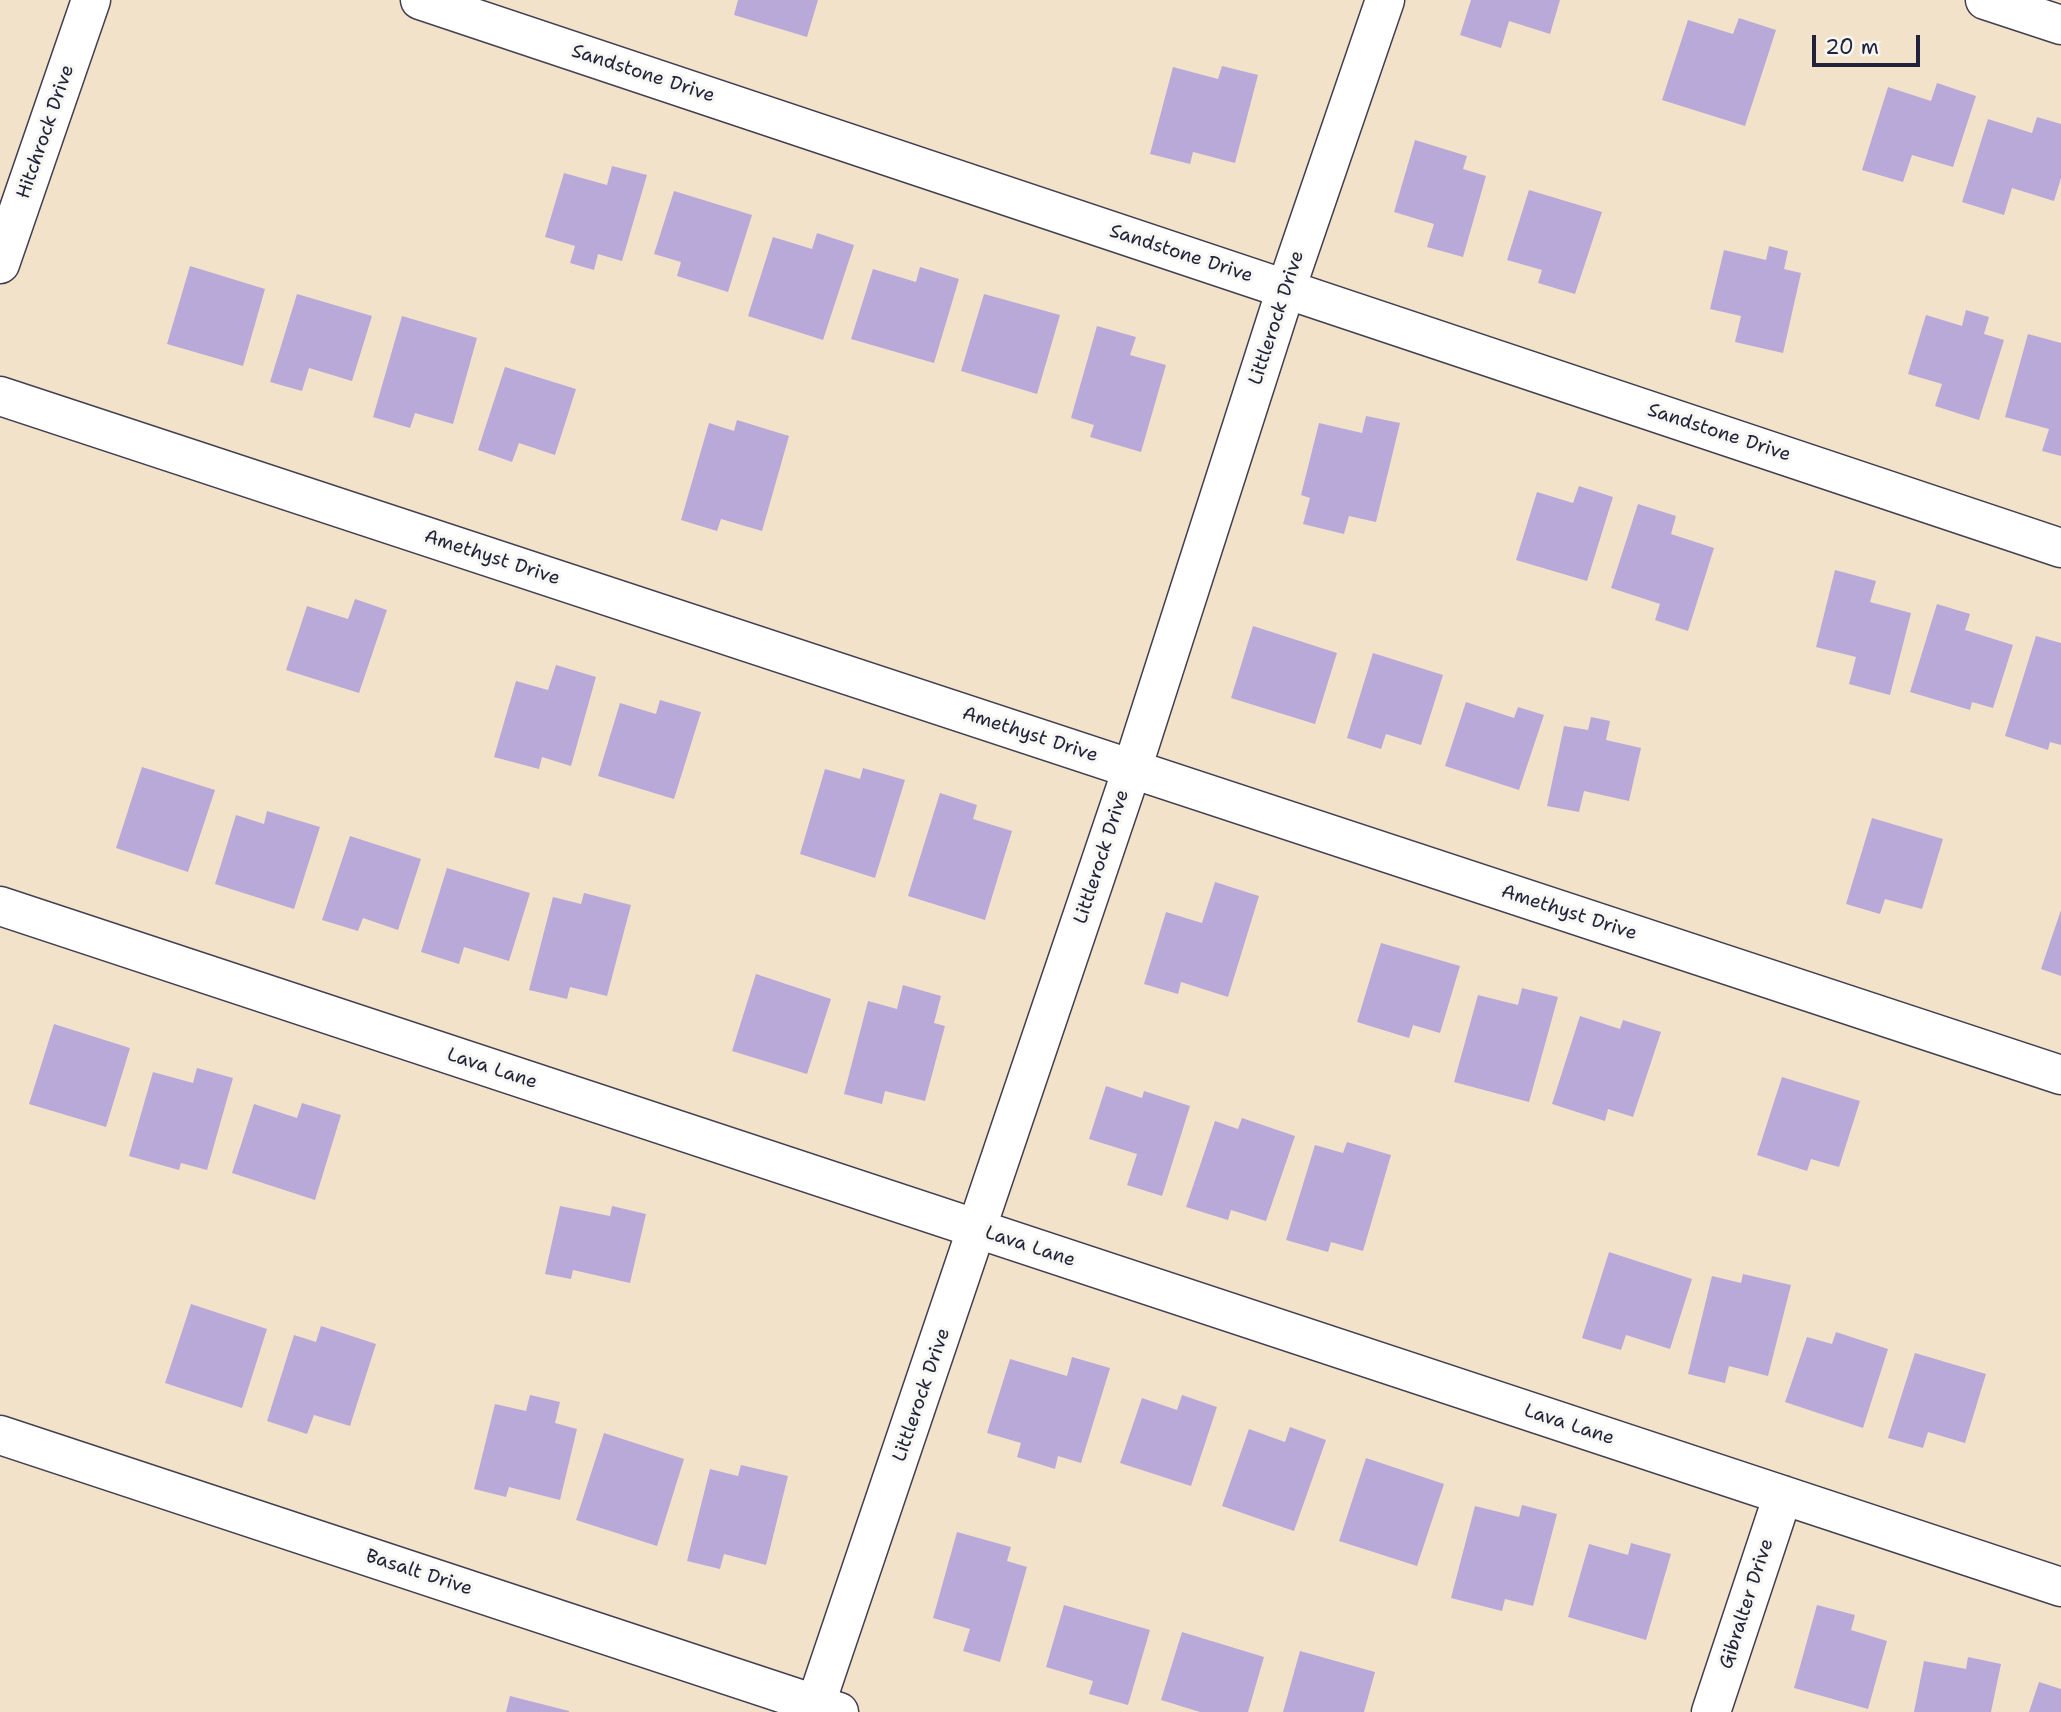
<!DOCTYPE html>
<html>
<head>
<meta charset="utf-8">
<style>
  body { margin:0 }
  #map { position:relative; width:2061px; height:1712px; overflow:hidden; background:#f3e2ca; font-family:"Shantell Sans",sans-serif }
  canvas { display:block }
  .scale { position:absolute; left:1812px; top:35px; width:108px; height:32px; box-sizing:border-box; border:4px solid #22223b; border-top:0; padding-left:9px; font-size:21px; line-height:24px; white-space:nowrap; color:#22223b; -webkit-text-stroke:5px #f6f6f2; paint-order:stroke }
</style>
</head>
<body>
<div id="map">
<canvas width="2061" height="1712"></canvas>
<div class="scale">20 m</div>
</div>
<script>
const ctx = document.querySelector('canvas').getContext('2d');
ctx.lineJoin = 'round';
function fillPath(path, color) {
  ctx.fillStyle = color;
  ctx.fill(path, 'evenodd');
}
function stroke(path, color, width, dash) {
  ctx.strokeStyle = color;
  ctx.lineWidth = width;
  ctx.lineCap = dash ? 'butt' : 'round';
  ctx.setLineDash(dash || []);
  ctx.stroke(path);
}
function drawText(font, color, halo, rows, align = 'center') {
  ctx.font = font + ' "Shantell Sans",sans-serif';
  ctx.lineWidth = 6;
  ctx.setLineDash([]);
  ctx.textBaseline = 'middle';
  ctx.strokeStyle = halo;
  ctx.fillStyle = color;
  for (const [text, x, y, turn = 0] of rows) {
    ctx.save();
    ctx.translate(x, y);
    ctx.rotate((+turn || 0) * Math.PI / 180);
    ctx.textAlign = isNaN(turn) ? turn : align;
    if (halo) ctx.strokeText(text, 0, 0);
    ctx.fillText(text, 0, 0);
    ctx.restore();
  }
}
const building = new Path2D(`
  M 738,0 L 818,0 L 807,37 L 734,15 Z
  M 1471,0 L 1560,0 L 1550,34 L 1509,21 L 1501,48 L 1460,35 Z
  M 1739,18 L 1776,30 L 1745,126 L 1662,100 L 1688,20 L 1733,34 Z
  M 1222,66 L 1258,75 L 1235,163 L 1193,152 L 1190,164 L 1150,154 L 1173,67 L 1218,79 Z
  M 1937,83 L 1976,96 L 1953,167 L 1912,155 L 1903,182 L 1862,170 L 1888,87 L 1931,101 Z
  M 2037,117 L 2061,124 L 2061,178 L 2054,201 L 2012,188 L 2004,215 L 1962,202 L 1988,119 L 2032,133 Z
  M 1415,140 L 1467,156 L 1463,169 L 1486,176 L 1463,257 L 1427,247 L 1434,224 L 1394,212 Z
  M 612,166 L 647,175 L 622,261 L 598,254 L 594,270 L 570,263 L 575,246 L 545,237 L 564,173 L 607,185 Z
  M 1529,190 L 1602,212 L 1575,294 L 1538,283 L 1542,270 L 1507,260 Z
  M 674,191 L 752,215 L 728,292 L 677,276 L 681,262 L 654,254 Z
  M 817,233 L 854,245 L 823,340 L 748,316 L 773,237 L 812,249 Z
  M 1769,246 L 1788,251 L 1784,269 L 1801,273 L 1783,353 L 1735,342 L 1741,316 L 1710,309 L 1724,250 L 1766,260 Z
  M 190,266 L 265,289 L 243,366 L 167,344 Z
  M 920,267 L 959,279 L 934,363 L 851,339 L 873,269 L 916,282 Z
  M 297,294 L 372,316 L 352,381 L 309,368 L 302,391 L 270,382 Z
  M 984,294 L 1060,315 L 1037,394 L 961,371 Z
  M 1966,310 L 1989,317 L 1984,334 L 2004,340 L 1979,420 L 1935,406 L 1942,384 L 1908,374 L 1926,315 L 1962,326 Z
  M 402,316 L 477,338 L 453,424 L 415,413 L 410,428 L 373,417 Z
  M 1097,326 L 1136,337 L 1130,355 L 1166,365 L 1141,452 L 1090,437 L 1094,425 L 1071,418 Z
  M 2028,334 L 2061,343 L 2061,456 L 2042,451 L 2049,429 L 2005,417 Z
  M 505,367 L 576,389 L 555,455 L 519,443 L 512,462 L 478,450 Z
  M 1366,416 L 1400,423 L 1376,522 L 1349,516 L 1344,534 L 1303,524 L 1310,498 L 1301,495 L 1319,423 L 1362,433 Z
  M 737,420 L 789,436 L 762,531 L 721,519 L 717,531 L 681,520 L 709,423 L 734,431 Z
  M 1579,486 L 1613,497 L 1587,581 L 1516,560 L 1537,492 L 1573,503 Z
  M 1638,504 L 1676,516 L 1671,534 L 1714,548 L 1688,631 L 1655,620 L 1660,604 L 1611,588 Z
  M 1835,570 L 1876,581 L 1870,602 L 1911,613 L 1890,695 L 1849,684 L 1856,657 L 1816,647 Z
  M 355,599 L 387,610 L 359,693 L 286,670 L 307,606 L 348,619 Z
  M 1937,604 L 1970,614 L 1965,630 L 2013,645 L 1993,708 L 1972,702 L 1970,710 L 1910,692 Z
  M 1253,626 L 1337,653 L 1315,724 L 1231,698 Z
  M 2036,636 L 2061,643 L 2061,745 L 2050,742 L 2048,750 L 2005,736 Z
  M 1373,653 L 1443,675 L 1421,745 L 1386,734 L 1381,749 L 1347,738 Z
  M 556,665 L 596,677 L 571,766 L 542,757 L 539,769 L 494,757 L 516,681 L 548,690 Z
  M 660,700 L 701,712 L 674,799 L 598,776 L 620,703 L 656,714 Z
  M 1466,702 L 1514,718 L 1518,707 L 1544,715 L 1519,790 L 1445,766 Z
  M 1591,717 L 1610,721 L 1606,740 L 1641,748 L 1629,801 L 1584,791 L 1579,812 L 1547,806 L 1564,726 L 1588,730 Z
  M 142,767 L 215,790 L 188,872 L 116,848 Z
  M 863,768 L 905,780 L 875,878 L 800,854 L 825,769 L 860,779 Z
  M 940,793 L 977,805 L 973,819 L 1012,831 L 985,920 L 908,896 Z
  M 267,811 L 320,827 L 294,909 L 215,884 L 236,815 L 264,824 Z
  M 1872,818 L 1943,839 L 1922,909 L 1885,899 L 1880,914 L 1846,904 Z
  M 350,836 L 421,859 L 398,930 L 363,918 L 358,931 L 322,920 Z
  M 447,868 L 530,893 L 509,961 L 464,947 L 459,964 L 421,952 Z
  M 1215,882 L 1259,896 L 1228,997 L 1181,982 L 1178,994 L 1144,984 L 1166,912 L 1202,923 Z
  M 584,893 L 631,905 L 607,996 L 570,987 L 567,999 L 529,990 L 553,897 L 581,904 Z
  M 2061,910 L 2061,976 L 2041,969 Z
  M 1381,943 L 1460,966 L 1440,1033 L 1413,1025 L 1409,1038 L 1357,1022 Z
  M 756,974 L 831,999 L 807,1074 L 732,1051 Z
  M 903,985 L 941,996 L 934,1023 L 945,1026 L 925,1101 L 885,1091 L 882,1104 L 844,1094 L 868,1001 L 897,1009 Z
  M 1522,988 L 1558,997 L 1529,1102 L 1454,1082 L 1478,995 L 1518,1005 Z
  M 1580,1016 L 1620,1029 L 1623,1020 L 1661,1032 L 1633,1117 L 1608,1109 L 1605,1121 L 1552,1104 Z
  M 54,1024 L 130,1048 L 106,1127 L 29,1104 Z
  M 197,1068 L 233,1078 L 207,1170 L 181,1163 L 179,1170 L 129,1156 L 153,1072 L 193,1083 Z
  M 1782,1077 L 1860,1101 L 1839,1167 L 1811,1159 L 1807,1171 L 1757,1155 Z
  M 1106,1086 L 1142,1098 L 1144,1091 L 1190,1106 L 1162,1196 L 1127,1185 L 1137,1154 L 1089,1139 Z
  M 302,1103 L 341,1115 L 315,1200 L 232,1173 L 254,1104 L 297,1118 Z
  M 1242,1118 L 1295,1136 L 1266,1221 L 1231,1210 L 1228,1220 L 1186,1207 L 1215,1121 L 1238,1129 Z
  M 1347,1142 L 1391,1155 L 1363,1251 L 1331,1242 L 1328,1252 L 1286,1240 L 1315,1145 L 1343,1153 Z
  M 560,1206 L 610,1216 L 612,1206 L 646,1214 L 630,1283 L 573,1270 L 571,1279 L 545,1274 Z
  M 1609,1252 L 1692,1279 L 1670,1349 L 1626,1335 L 1621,1350 L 1582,1338 Z
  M 1743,1274 L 1791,1285 L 1768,1376 L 1729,1366 L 1725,1383 L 1688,1374 L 1712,1276 L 1741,1283 Z
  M 191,1304 L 267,1329 L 242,1408 L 165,1383 Z
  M 321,1326 L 376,1344 L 350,1426 L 314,1415 L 307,1434 L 267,1421 L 294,1335 L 316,1342 Z
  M 1836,1332 L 1888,1349 L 1863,1428 L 1785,1402 L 1807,1337 L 1832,1344 Z
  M 1915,1353 L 1986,1374 L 1965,1443 L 1928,1432 L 1923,1448 L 1888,1438 Z
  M 1072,1357 L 1110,1368 L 1081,1463 L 1058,1456 L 1055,1469 L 1017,1457 L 1021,1443 L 987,1433 L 1010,1359 L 1067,1376 Z
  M 530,1395 L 560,1402 L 555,1423 L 577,1429 L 560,1500 L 509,1487 L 506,1497 L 474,1489 L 495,1404 L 526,1411 Z
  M 1182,1395 L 1217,1407 L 1191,1486 L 1120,1463 L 1142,1398 L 1177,1410 Z
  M 1290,1427 L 1326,1440 L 1294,1531 L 1222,1506 L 1249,1429 L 1285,1442 Z
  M 604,1433 L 684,1459 L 657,1546 L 576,1520 Z
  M 1366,1458 L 1444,1484 L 1417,1566 L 1339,1541 Z
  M 741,1465 L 788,1476 L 766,1565 L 724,1554 L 720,1569 L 687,1561 L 710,1469 L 738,1476 Z
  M 1522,1505 L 1557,1514 L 1533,1606 L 1505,1599 L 1502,1611 L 1451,1598 L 1475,1506 L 1519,1517 Z
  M 957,1532 L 1011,1547 L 1007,1561 L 1027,1567 L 1000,1662 L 963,1651 L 970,1629 L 933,1618 Z
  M 1631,1543 L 1671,1554 L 1646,1640 L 1568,1617 L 1589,1544 L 1628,1555 Z
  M 1064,1605 L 1150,1630 L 1128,1705 L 1089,1694 L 1093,1681 L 1046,1667 Z
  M 1817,1605 L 1855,1615 L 1851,1630 L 1887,1641 L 1868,1709 L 1794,1688 Z
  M 1182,1632 L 1264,1657 L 1248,1712 L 1200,1712 L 1161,1700 Z
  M 1300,1651 L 1375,1672 L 1364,1712 L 1283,1712 Z
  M 1968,1657 L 2001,1664 L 1991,1712 L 1914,1712 L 1924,1661 L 1966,1669 Z
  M 2039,1682 L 2061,1689 L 2061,1712 L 2029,1712 Z
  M 510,1696 L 569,1711 L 569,1712 L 506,1712 Z`);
const minor = new Path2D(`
  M 420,0 L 2061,548
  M 1985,0 L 2061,25
  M 0,264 L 91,0
  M 0,396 L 2061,1075
  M 0,906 L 2061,1587
  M 0,1435 L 839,1712
  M 1711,1712 L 1783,1495`);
const tertiary = new Path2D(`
  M 813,1712 L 1132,769 L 1286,289 L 1385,0`);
const streetNames = [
  ["Sandstone Drive",643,74,18],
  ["Hitchrock Drive",46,132,-71],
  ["Sandstone Drive",1181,254,18],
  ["Littlerock Drive",1277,318,-72],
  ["Sandstone Drive",1719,433,18],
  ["Amethyst Drive",492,558,18],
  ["Amethyst Drive",1030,735,18],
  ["Littlerock Drive",1102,857,-72],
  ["Amethyst Drive",1569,913,18],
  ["Lava Lane",492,1069,18],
  ["Lava Lane",1030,1247,18],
  ["Littlerock Drive",922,1395,-71],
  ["Lava Lane",1569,1425,18],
  ["Basalt Drive",419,1573,18],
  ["Gibralter Drive",1747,1604,-72]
];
fillPath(building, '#b9a9d9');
stroke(minor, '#413f50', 41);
stroke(tertiary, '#413f50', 41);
stroke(minor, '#fff', 38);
stroke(tertiary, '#fff', 38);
drawText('19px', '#22223b', '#f6f6f2', streetNames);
</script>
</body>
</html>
